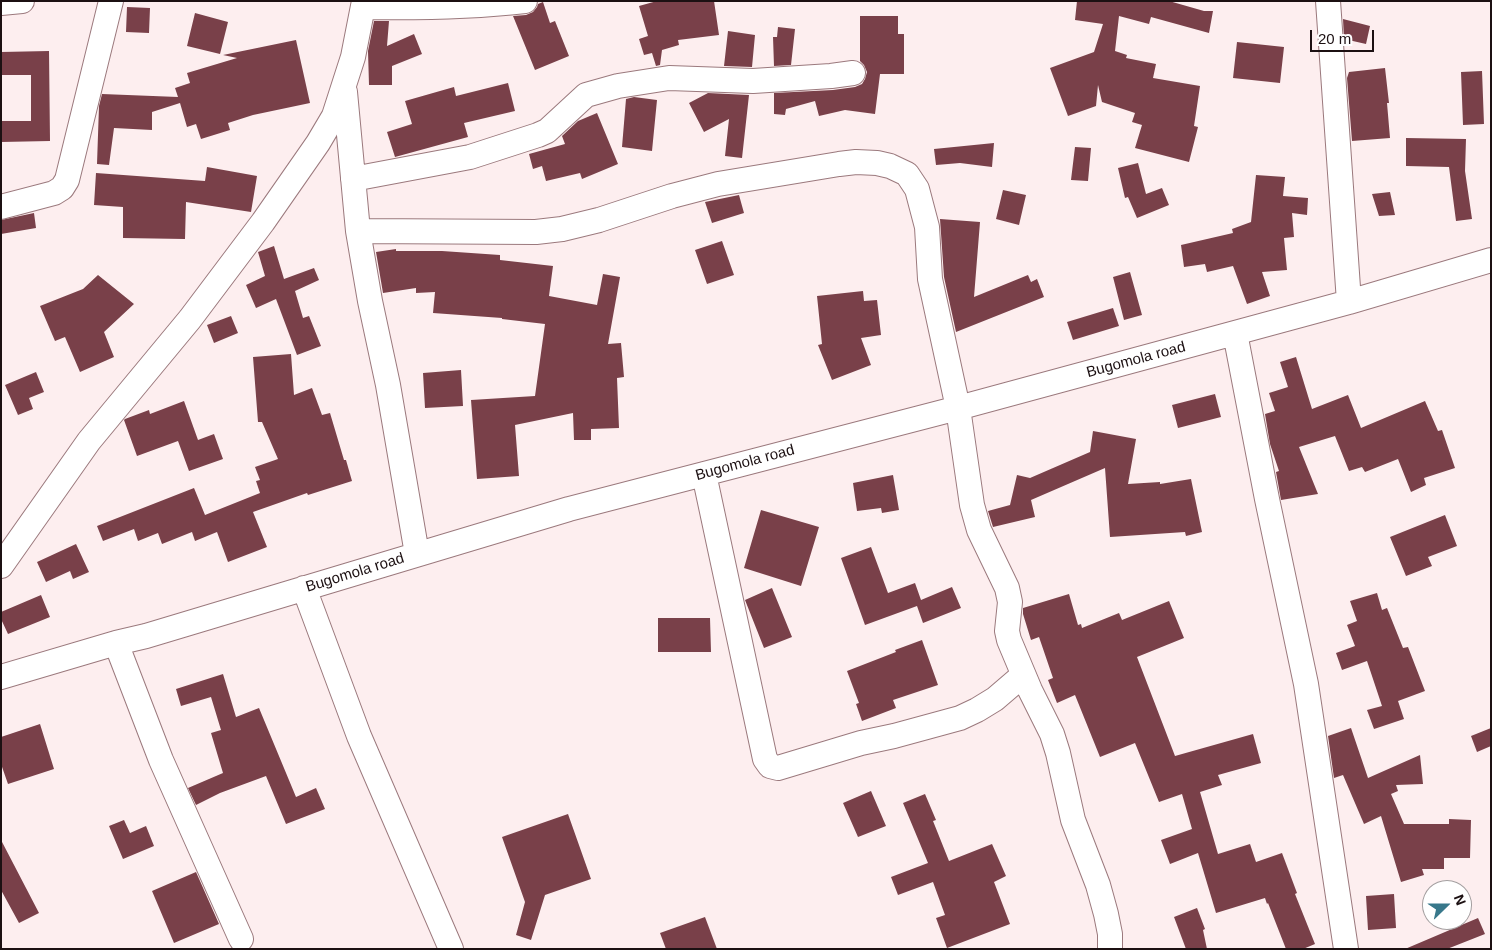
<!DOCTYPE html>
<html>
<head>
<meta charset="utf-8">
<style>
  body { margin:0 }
  #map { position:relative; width:1492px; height:950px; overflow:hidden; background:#fdeeef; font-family:Arial,sans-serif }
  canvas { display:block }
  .frame { position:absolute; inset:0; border:2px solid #1c1012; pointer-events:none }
  .north { position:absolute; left:1422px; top:880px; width:50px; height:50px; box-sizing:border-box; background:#fff; border:1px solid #a49fa0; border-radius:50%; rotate:68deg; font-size:14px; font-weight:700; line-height:20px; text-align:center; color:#1c1012 }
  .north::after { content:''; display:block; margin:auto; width:18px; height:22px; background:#38788b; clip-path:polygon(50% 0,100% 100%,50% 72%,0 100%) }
  .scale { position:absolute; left:1310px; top:30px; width:64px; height:22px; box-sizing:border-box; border:2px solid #1c1012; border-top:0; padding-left:6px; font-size:15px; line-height:18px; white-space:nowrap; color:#1c1012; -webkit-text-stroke:4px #fff; paint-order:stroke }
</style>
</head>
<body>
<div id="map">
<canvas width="1492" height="950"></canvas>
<div class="frame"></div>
<div class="north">N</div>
<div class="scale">20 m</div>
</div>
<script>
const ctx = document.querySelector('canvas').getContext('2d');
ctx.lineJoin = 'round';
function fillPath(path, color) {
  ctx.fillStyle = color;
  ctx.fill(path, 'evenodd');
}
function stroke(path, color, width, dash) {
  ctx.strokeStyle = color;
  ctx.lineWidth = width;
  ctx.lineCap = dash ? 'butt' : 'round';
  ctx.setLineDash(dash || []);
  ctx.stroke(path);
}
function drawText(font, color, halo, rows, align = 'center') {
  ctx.font = font + ' Arial,sans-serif';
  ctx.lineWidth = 5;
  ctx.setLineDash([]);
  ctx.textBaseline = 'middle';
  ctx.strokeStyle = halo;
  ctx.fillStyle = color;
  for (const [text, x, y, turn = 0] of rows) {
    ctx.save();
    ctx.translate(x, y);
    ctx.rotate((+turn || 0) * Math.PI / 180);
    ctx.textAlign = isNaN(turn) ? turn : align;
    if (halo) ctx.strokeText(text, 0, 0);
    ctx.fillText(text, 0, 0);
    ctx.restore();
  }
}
const building = new Path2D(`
  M 657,1 L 714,1 L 719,35 L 678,40 L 679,45 L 662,50 L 660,65 L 656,66 L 652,53 L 644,55 L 639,39 L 648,36 L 639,6 Z
  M 1077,1 L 1169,1 L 1204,11 L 1213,11 L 1209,33 L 1151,17 L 1149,24 L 1119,16 L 1115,51 L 1127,55 L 1126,58 L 1156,64 L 1153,78 L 1200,86 L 1194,126 L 1198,127 L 1189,162 L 1135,148 L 1142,125 L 1132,122 L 1135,113 L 1102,102 L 1098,85 L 1096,106 L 1068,116 L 1050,68 L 1094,52 L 1103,24 L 1075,20 Z
  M 543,2 L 550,23 L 555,21 L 569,56 L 535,70 L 513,16 L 526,15 L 533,12 L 537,7 L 538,4 Z
  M 127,7 L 150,8 L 149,33 L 126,32 Z
  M 195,13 L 228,22 L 220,54 L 187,46 Z
  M 860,16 L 898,16 L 898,34 L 904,34 L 904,74 L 880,74 L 875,114 L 845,110 L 819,116 L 815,101 L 786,109 L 785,115 L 774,114 L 774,93 L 833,90 L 855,87 L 862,84 L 865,79 L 867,72 L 864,65 L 860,61 Z
  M 1343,19 L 1370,26 L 1366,44 L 1344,39 Z
  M 374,21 L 389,21 L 387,46 L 414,34 L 422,54 L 392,66 L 392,85 L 369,85 L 368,51 Z
  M 778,27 L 795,29 L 791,65 L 774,66 L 773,37 L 777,37 Z
  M 728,31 L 755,35 L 752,67 L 724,66 Z
  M 296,40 L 310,103 L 253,115 L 228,123 L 230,130 L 201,139 L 196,124 L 187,127 L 180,103 L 152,112 L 152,130 L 114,128 L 109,165 L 97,164 L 99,106 L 102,94 L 178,97 L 175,88 L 190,83 L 187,73 L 237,58 L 223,55 Z
  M 1237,42 L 1284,47 L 1280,83 L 1233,78 Z
  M 49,51 L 50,141 L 1,142 L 1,121 L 31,121 L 31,75 L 1,75 L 1,52 Z
  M 1385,68 L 1389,103 L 1387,103 L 1390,138 L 1352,141 L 1347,78 L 1349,72 Z
  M 1482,71 L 1484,124 L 1463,125 L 1461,72 Z
  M 508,83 L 515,111 L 464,123 L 468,137 L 395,157 L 387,132 L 412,124 L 405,101 L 454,87 L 456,96 Z
  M 708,93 L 749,95 L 742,158 L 725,156 L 729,119 L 704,132 L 689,103 Z
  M 634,97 L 657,100 L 652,151 L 622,147 L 626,99 Z
  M 597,113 L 618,164 L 582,179 L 580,173 L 546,181 L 542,166 L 533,169 L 529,154 L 565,144 L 562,136 L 578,121 Z
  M 1406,138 L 1466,139 L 1465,171 L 1472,219 L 1456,221 L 1449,167 L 1406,166 Z
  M 994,143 L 992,167 L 960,163 L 936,165 L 934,149 Z
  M 1075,147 L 1091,148 L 1088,181 L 1071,180 Z
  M 1138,163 L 1146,194 L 1162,188 L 1169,205 L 1137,218 L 1128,197 L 1125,198 L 1118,168 Z
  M 207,167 L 257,176 L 251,212 L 186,202 L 185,239 L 123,238 L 123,207 L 94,205 L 96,173 L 205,181 Z
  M 1256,175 L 1285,177 L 1283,196 L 1308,198 L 1307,215 L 1292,213 L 1294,237 L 1284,238 L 1287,270 L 1262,272 L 1270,296 L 1247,304 L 1233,266 L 1207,272 L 1205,264 L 1184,267 L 1181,245 L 1233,233 L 1232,229 L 1251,222 Z
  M 1003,190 L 1026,195 L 1019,225 L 996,219 Z
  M 1390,192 L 1395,215 L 1379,216 L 1372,194 Z
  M 739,195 L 744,213 L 712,223 L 705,202 Z
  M 34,213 L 36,228 L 1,234 L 1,220 Z
  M 940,219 L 980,222 L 974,297 L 1028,275 L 1031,282 L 1037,279 L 1044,297 L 956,332 L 944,277 Z
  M 722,241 L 734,275 L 707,284 L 695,250 Z
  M 274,246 L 284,279 L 314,268 L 319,280 L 295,291 L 303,318 L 309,316 L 321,346 L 297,355 L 276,299 L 256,308 L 246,285 L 265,276 L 258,252 Z
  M 396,249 L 396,251 L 442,251 L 500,255 L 500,260 L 553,266 L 549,296 L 597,305 L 603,274 L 620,277 L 608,344 L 621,343 L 624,377 L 617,378 L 619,428 L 591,429 L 591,440 L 574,440 L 573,413 L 515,425 L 519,476 L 477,479 L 471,400 L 535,396 L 545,324 L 502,319 L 502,318 L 433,313 L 435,292 L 416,293 L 416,288 L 383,293 L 376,252 Z
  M 1130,272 L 1142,315 L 1124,320 L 1113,277 Z
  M 98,275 L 134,304 L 104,332 L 114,357 L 80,372 L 65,337 L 55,341 L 40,306 L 83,289 Z
  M 863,291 L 864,301 L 877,300 L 881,335 L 861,338 L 871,365 L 832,380 L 818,345 L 822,344 L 817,296 Z
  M 1113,308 L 1119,326 L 1073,340 L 1067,322 Z
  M 231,316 L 238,333 L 214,343 L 207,325 Z
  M 291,354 L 294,395 L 312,388 L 322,415 L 330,413 L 344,460 L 346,460 L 352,481 L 308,495 L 307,493 L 253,512 L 267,547 L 228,562 L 217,532 L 195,541 L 192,532 L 162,544 L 158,533 L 138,541 L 134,529 L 103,541 L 97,526 L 194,488 L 205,515 L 260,493 L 256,481 L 260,480 L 255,467 L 278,459 L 262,422 L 258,422 L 253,357 Z
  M 1296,357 L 1312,409 L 1348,395 L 1361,428 L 1425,401 L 1438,431 L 1442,430 L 1455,468 L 1424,478 L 1426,485 L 1411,492 L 1398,459 L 1365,472 L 1362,467 L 1349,471 L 1335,436 L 1299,447 L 1318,494 L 1281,500 L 1276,472 L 1279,471 L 1270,444 L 1265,414 L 1275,411 L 1269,393 L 1288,387 L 1280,362 Z
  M 461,370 L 463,406 L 425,408 L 423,373 Z
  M 36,372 L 44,392 L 29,398 L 33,409 L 18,415 L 5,385 Z
  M 1215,394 L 1221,417 L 1178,428 L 1172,405 Z
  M 184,401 L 198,440 L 214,434 L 223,459 L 189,471 L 178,441 L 137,456 L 124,420 L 125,419 L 149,410 L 150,414 Z
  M 1093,431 L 1136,439 L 1128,484 L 1160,482 L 1160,484 L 1191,479 L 1202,532 L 1186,536 L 1185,532 L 1110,537 L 1105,468 L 1031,500 L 1035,517 L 993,527 L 988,511 L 1010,505 L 1017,475 L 1030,478 L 1090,452 Z
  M 893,475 L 899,510 L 882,513 L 881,508 L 857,511 L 853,483 Z
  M 761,510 L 819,527 L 801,586 L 744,568 Z
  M 1445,515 L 1457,546 L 1428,557 L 1432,566 L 1406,576 L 1390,537 Z
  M 76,544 L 89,572 L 73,579 L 70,571 L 46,582 L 37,562 Z
  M 871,547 L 888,593 L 915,583 L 921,600 L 952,587 L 961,608 L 923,623 L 917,606 L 865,625 L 841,558 Z
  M 772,588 L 792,637 L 764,648 L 745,600 Z
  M 1377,593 L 1382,610 L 1387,608 L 1403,648 L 1408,647 L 1425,691 L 1398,701 L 1404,719 L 1374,729 L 1367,710 L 1382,706 L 1367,661 L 1342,670 L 1336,653 L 1355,646 L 1347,625 L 1357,621 L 1350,601 Z
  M 1069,594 L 1078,625 L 1081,624 L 1082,628 L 1119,613 L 1122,620 L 1169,601 L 1184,638 L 1137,657 L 1175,756 L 1253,734 L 1261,763 L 1218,775 L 1222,785 L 1200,792 L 1218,854 L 1250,844 L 1256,862 L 1282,853 L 1297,893 L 1295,894 L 1315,944 L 1303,949 L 1286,949 L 1268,903 L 1267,904 L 1265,898 L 1216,913 L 1198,853 L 1170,864 L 1161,840 L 1192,829 L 1182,794 L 1159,802 L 1135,743 L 1100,757 L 1075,695 L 1057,703 L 1048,680 L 1053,678 L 1039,637 L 1031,640 L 1023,614 L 1023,608 Z
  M 41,595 L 50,617 L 8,634 L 1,619 L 1,612 Z
  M 658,618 L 710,618 L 711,652 L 658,652 Z
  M 922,640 L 938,685 L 893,700 L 896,708 L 862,721 L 856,704 L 859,703 L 847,671 L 896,652 L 895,650 Z
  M 223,674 L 236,717 L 259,708 L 296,797 L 316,788 L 325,809 L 286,824 L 266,776 L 220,793 L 196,805 L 188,788 L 223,773 L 211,733 L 221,730 L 211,697 L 181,706 L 176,689 Z
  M 40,724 L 54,769 L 8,784 L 1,764 L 1,737 Z
  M 1351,728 L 1368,778 L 1420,755 L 1423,784 L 1396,785 L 1398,791 L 1391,794 L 1404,824 L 1449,824 L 1449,819 L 1471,820 L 1470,858 L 1444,858 L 1444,869 L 1422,869 L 1424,875 L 1401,882 L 1381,816 L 1364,824 L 1343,775 L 1334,778 L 1328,736 Z
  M 1491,728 L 1491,746 L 1477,752 L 1471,736 Z
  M 871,791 L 886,826 L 858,837 L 843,803 Z
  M 925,794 L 936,820 L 933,821 L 949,861 L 992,844 L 1006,876 L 994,882 L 1010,924 L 947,948 L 936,918 L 945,915 L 933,882 L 898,895 L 891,877 L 928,863 L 903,803 Z
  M 568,814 L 591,879 L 545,895 L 531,940 L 516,935 L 525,902 L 502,837 Z
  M 124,820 L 130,833 L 146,826 L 154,846 L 123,859 L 109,826 Z
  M 1,840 L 39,913 L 19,923 L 1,890 Z
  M 196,872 L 219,924 L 174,943 L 152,891 Z
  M 1394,894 L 1396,928 L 1368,930 L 1366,896 Z
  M 1197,908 L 1205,929 L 1203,930 L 1207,949 L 1186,949 L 1174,917 Z
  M 705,917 L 717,949 L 666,949 L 660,933 Z
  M 1478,918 L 1485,934 L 1447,949 L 1405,949 Z`);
const street = new Path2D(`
  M 1328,1 L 1349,302
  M 1,3 L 22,1
  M 363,7 C 417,8 471,7 525,1
  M 345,92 L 358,231 L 370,301 L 388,385 L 417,554
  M 353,179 L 470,157 L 538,135 L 547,131 L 586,95 L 618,86 L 669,78 L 753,81 L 831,76 L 853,73
  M 1,207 L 54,193 L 62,188 L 67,180 L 111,1
  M 358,231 L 536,232 L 562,229 L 599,220 L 672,196 L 718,184 L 839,164 L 856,162 L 877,163 L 890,166 L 907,174 L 917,189 L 927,227 L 930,279 L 958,408 L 972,505 L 979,530 L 1007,588 L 1010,602 L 1007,631 L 1009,640 L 1030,690 L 1052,734 L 1058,753 L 1073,820 L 1098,885 L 1106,914 L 1110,934 L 1110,949
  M 1235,333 L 1267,499 L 1306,684 L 1346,949
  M 704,474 L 765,759 L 770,766 L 778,768 L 861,743 L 894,736 L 960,718 L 977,710 L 995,699 L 1023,675
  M 1,566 L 89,441 L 190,319 L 263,222 L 318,143 L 334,116 L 353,57 L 364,1
  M 304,588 L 359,736 L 451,949
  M 116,643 L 161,760 L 241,939
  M 1,677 L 116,643 L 146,636 L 569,509 L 958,408 L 1349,302 L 1491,260`);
const streetNames = [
  ["Bugomola road",1136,360,-15],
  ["Bugomola road",745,463,-15],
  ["Bugomola road",355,573,-17]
];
fillPath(building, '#794049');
stroke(street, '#9b797d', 26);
stroke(street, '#fff', 24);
drawText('15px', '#1c1012', '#fff', streetNames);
</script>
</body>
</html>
